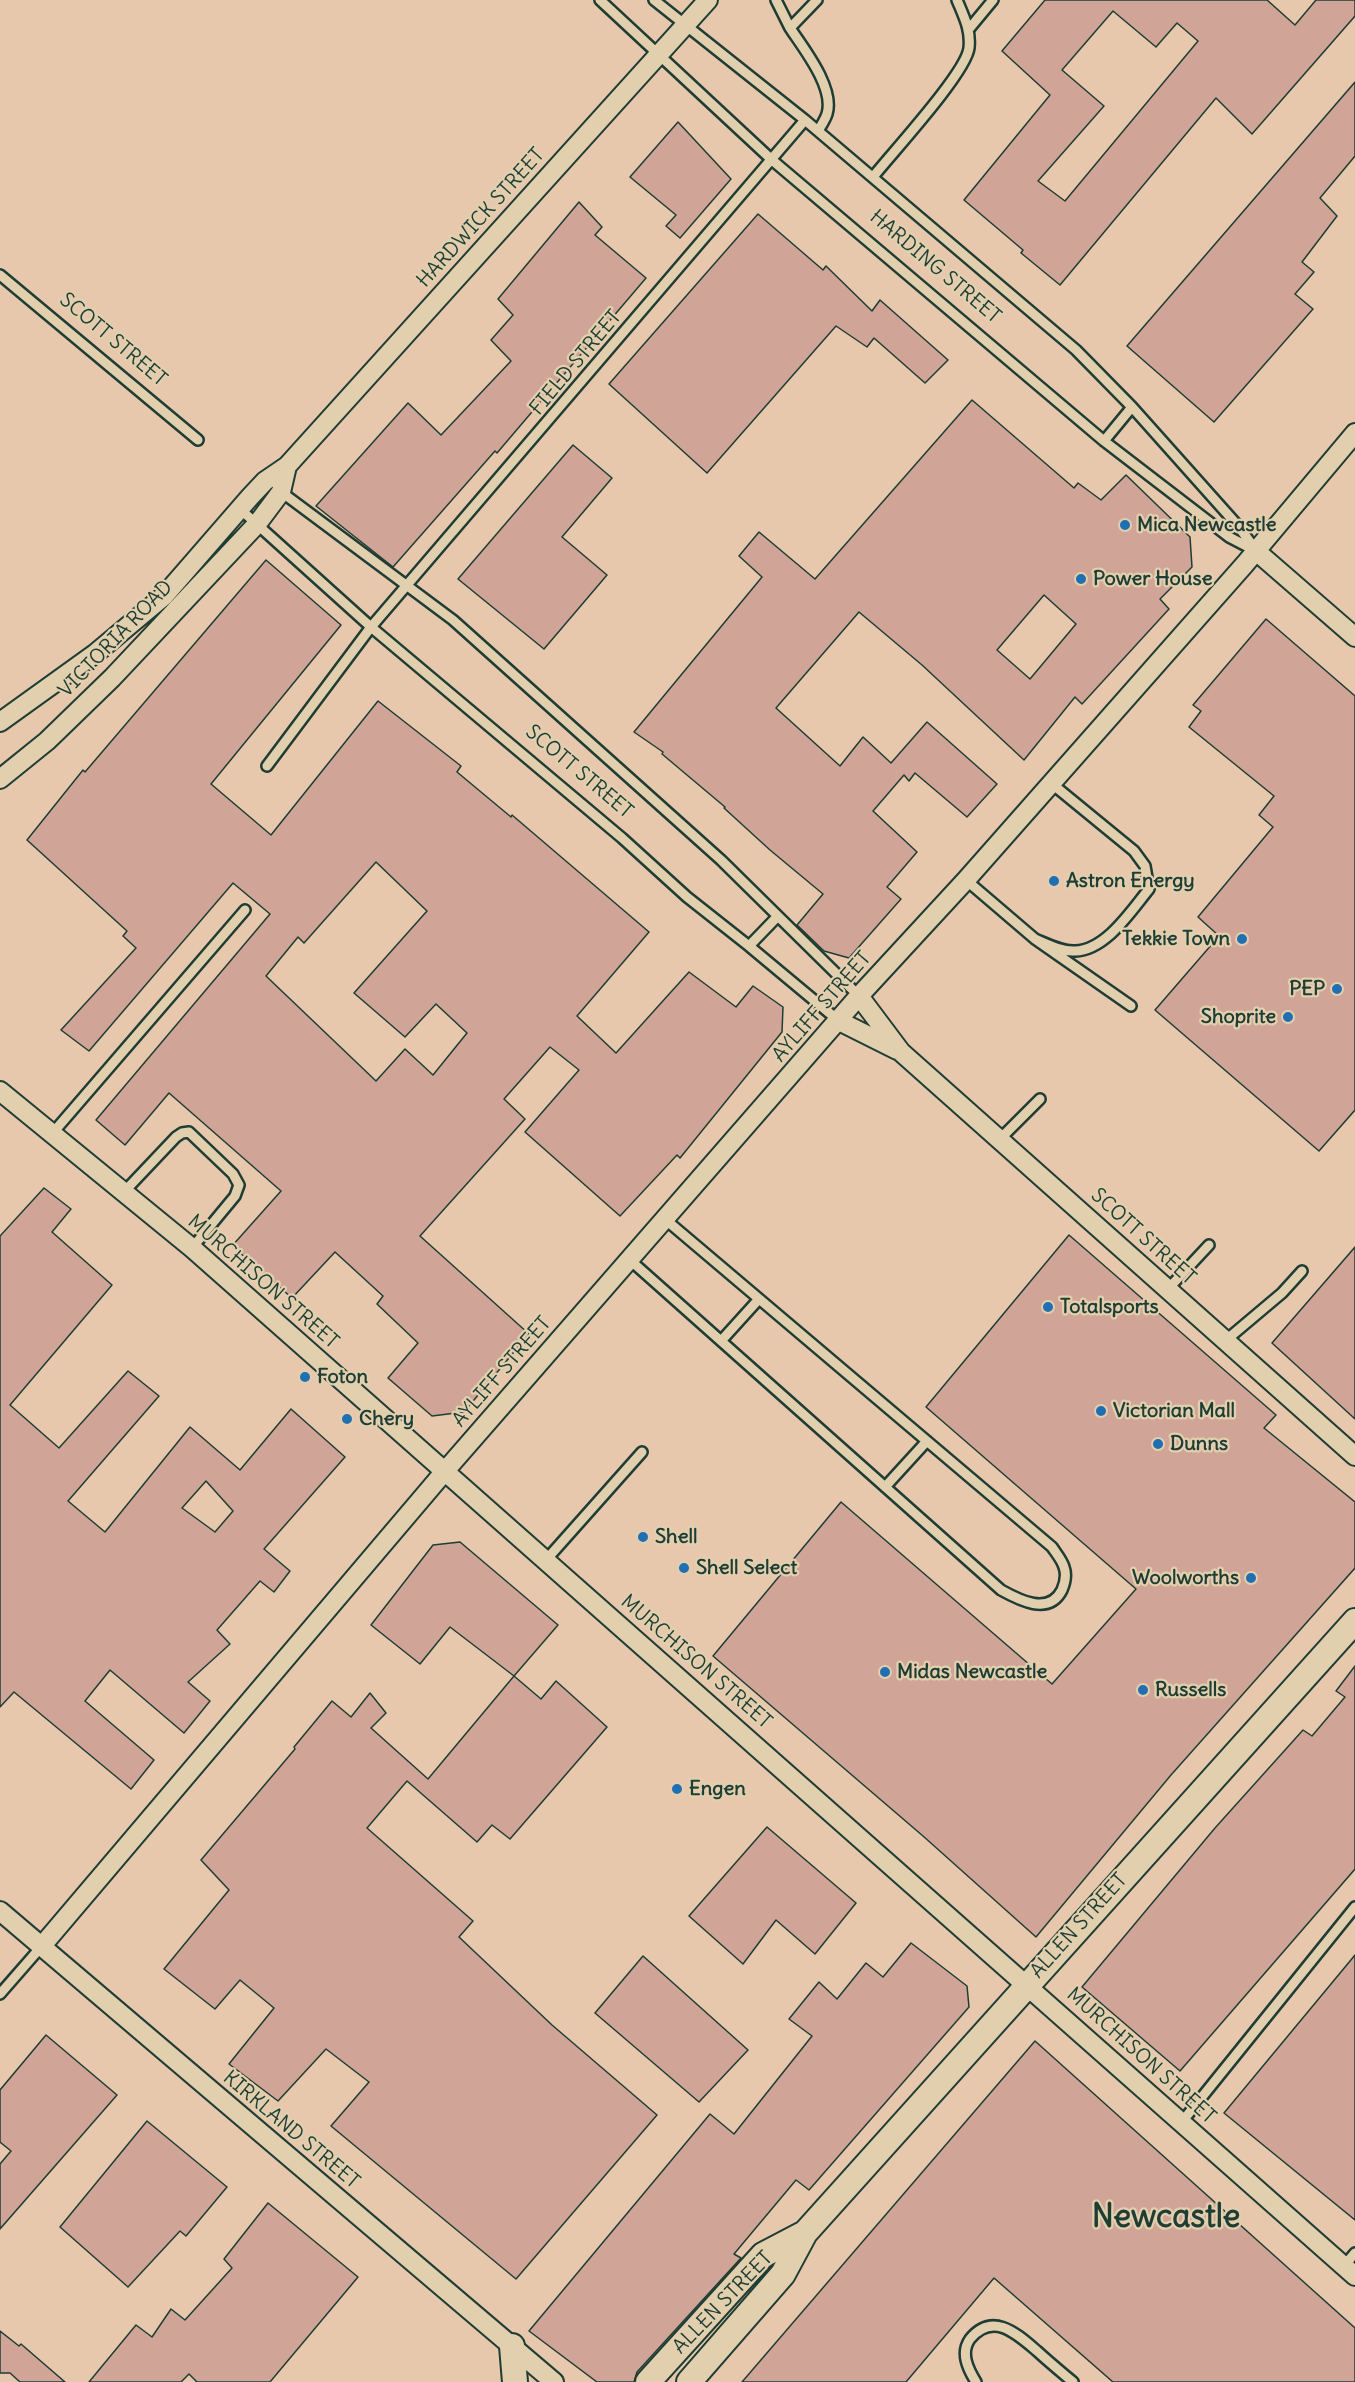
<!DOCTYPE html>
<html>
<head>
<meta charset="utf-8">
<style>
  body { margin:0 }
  canvas { display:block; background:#e7c8ac }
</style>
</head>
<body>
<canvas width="1355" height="2382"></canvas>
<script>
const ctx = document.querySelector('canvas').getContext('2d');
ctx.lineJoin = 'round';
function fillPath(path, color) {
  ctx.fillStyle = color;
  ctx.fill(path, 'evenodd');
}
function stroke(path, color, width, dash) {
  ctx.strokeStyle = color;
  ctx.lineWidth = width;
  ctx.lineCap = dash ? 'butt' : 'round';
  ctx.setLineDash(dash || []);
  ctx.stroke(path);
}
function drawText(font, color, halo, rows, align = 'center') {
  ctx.font = font + ' Delius,sans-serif';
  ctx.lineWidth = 4.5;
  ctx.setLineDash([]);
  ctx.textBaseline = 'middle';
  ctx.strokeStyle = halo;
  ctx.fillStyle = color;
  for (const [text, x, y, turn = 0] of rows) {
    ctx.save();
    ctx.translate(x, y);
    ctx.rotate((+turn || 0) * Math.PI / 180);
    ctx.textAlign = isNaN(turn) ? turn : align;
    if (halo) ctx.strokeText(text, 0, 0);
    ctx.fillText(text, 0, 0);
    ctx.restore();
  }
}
const building = new Path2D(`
  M 1045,0 L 1267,0 L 1295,25 L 1316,0 L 1355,0 L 1355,16 L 1252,134 L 1216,98 L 1060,285 L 1021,253 L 1023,250 L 964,200 L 1050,95 L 1002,51 ZM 1113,11 L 1156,47 L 1177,23 L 1198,41 L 1065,201 L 1038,181 L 1104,106 L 1062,70 Z
  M 1355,82 L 1355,156 L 1320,198 L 1337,216 L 1302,262 L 1314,272 L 1295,294 L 1313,309 L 1214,422 L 1127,346 Z
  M 678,122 L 731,179 L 680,238 L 666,226 L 676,215 L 630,177 Z
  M 579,202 L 602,227 L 595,235 L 646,278 L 497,453 L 495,451 L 393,567 L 316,506 L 408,403 L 441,435 L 511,361 L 491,340 L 513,315 L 498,299 Z
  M 758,214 L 823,270 L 826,266 L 872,311 L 880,300 L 948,360 L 925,383 L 874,338 L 867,347 L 836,326 L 707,473 L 609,384 Z
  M 972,400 L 1074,488 L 1078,483 L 1101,500 L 1126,475 L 1190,537 L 1192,567 L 1160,599 L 1169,609 L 1082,704 L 1075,697 L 1024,760 L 922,665 L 859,612 L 776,708 L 840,766 L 863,737 L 891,763 L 927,722 L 997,784 L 967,817 L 915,773 L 909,781 L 904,775 L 873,811 L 917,852 L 887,887 L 901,899 L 849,958 L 824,951 L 797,925 L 823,894 L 770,850 L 724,808 L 725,807 L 662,754 L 663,752 L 634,732 L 762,577 L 739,556 L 759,532 L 815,579 ZM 1044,595 L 1076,624 L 1030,679 L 997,650 Z
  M 573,445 L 612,478 L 562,537 L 607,575 L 544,649 L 458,579 Z
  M 266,560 L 341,625 L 211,784 L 271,835 L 378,701 L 461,766 L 457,772 L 511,817 L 512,815 L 649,932 L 577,1016 L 616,1053 L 689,972 L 736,1007 L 753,986 L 783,1007 L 782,1032 L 680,1158 L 677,1155 L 620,1216 L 525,1132 L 579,1070 L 550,1047 L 504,1099 L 525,1119 L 420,1236 L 529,1334 L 464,1412 L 432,1416 L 388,1378 L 418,1343 L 377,1304 L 383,1296 L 335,1252 L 292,1298 L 232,1246 L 281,1191 L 169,1093 L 125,1145 L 96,1120 L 270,914 L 233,883 L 89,1051 L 61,1030 L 136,948 L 123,936 L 127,931 L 27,840 L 83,770 L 85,772 ZM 376,862 L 427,911 L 354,993 L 405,1037 L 436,1004 L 467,1033 L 433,1075 L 405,1049 L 376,1081 L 266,976 L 298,937 L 304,943 Z
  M 1266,619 L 1355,696 L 1355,1110 L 1319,1151 L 1155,1010 L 1219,936 L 1198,917 L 1273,827 L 1259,815 L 1274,796 L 1189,727 L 1201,711 L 1193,705 Z
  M 44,1188 L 71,1209 L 52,1232 L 112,1285 L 10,1405 L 59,1448 L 128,1371 L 159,1396 L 68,1501 L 105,1532 L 190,1427 L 240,1470 L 291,1409 L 345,1457 L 264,1549 L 290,1571 L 274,1592 L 260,1581 L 217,1630 L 230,1644 L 188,1682 L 210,1701 L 184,1733 L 110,1670 L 85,1701 L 154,1760 L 131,1789 L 14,1692 L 0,1707 L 0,1236 ZM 206,1481 L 233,1511 L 215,1532 L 182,1508 Z
  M 1069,1235 L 1276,1415 L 1264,1428 L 1355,1502 L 1355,1568 L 1171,1775 L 1036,1937 L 923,1836 L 713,1656 L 841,1502 L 1052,1684 L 1136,1589 L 926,1407 Z
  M 1355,1247 L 1355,1419 L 1272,1343 Z
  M 460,1542 L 558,1625 L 514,1676 L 450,1627 L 420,1664 L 371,1625 L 433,1545 Z
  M 1355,1666 L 1355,1869 L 1180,2071 L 1082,1987 L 1215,1828 L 1303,1730 L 1312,1736 L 1345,1697 L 1336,1691 Z
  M 514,1676 L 541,1699 L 556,1681 L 607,1727 L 510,1839 L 492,1825 L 477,1842 L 407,1781 L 367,1828 L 473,1921 L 459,1937 L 552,2025 L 657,2115 L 516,2279 L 331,2126 L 369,2082 L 326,2049 L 278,2101 L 229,2064 L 274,2008 L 240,1980 L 215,2009 L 164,1969 L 229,1890 L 201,1860 L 295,1749 L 294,1747 L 332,1701 L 351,1717 L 370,1693 L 386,1713 L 371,1728 L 428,1779 Z
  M 767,1827 L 856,1903 L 815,1954 L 776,1920 L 743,1964 L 689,1916 Z
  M 911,1943 L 967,1986 L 969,2007 L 809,2190 L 796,2180 L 734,2254 L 741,2258 L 637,2372 L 634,2382 L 597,2382 L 529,2331 L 710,2114 L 734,2134 L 812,2036 L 789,2019 L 819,1982 L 837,1999 L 866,1963 L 883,1977 Z
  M 1355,1955 L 1355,2220 L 1224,2113 Z
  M 643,1956 L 748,2050 L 699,2102 L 595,2013 Z
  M 46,2035 L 117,2095 L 0,2229 L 0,2164 L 11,2151 L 0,2142 L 0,2090 Z
  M 1035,2041 L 1355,2328 L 1355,2382 L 1113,2382 L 994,2278 L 906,2382 L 742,2382 Z
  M 147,2121 L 227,2187 L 186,2236 L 180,2231 L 128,2287 L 60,2227 Z
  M 268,2203 L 358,2277 L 270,2382 L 197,2382 L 189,2374 L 181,2382 L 89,2382 L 136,2325 L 152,2337 L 171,2309 L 185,2320 L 232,2268 L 224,2259 Z
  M 0,2331 L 19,2346 L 21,2344 L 65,2382 L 20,2382 L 10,2373 L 0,2373 Z`);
const service = new Path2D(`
  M 600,0 L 772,160 L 1104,441 L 1229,537 L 1256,551
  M 654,0 L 805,120 L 1076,350 L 1132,407 L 1239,527 L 1255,549
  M 776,0 L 790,28
  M 817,0 L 790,28 C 804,49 835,88 827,114 C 825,120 821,126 818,131
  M 969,29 L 993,0
  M 873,177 C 892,153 966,73 969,48 C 971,30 964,17 957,0
  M 0,275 L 198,440
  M 1104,441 L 1132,407
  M 280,491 L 453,620 L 721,860 L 859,996
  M 240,509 L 371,627 L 622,838 L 687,897 L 749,946 L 839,1021
  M 267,766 L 371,627 L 805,120
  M 966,880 L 1035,939 L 1131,1006
  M 1035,939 C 1047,944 1062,952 1075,951 C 1106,950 1131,911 1149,889 L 1145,866 L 1134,851 L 1051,783
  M 749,946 L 777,917
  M 51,1135 L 245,910
  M 1000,1139 L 1040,1099
  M 123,1193 L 176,1137 L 182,1133 L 189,1132 L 233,1174 L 239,1185 L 235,1196 L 192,1248
  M 630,1260 L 1001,1590 C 1019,1600 1049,1616 1062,1590 C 1065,1583 1067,1575 1064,1567 C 1062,1560 1056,1553 1052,1547 L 666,1220
  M 1168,1289 L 1209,1245
  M 721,1341 L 759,1299
  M 1225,1341 L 1282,1293 L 1302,1271
  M 885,1487 L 927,1441
  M 546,1560 L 642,1452
  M 0,1994 L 41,1947
  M 1181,2123 L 1355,1907
  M 1344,2266 L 1355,2253
  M 976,2382 C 968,2369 960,2353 970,2339 C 993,2311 1017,2334 1037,2351 C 1049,2362 1061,2372 1073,2382`);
const minor = new Path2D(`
  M 1256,551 L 1355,637
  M 0,722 L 96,653 L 164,596 L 250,497 L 265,481 L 287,466 L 708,0
  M 0,779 L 47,741 L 112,678 L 257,524 L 281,492 L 287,466
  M 859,996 L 901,1052 L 1355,1456
  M 839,1021 L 897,1050
  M 0,1091 L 192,1248 L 1355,2276
  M 0,1911 L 554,2382
  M 41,1947 L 445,1471 L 859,996 L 966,880 L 1245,564 L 1355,433`);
const tertiary = new Path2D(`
  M 512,2346 L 515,2382
  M 648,2382 L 763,2255 L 805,2233
  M 689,2382 L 783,2274 L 805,2233 L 1355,1621`);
const markers = [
  [1125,525,6,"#1f6fb2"],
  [1081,579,6,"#1f6fb2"],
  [1054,881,6,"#1f6fb2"],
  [1242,939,6,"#1f6fb2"],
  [1337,989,6,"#1f6fb2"],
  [1288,1017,6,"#1f6fb2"],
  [1048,1307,6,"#1f6fb2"],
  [305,1377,6,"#1f6fb2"],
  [1101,1411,6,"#1f6fb2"],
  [347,1419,6,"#1f6fb2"],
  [1158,1444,6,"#1f6fb2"],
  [643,1537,6,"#1f6fb2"],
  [684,1568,6,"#1f6fb2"],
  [1251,1578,6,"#1f6fb2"],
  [885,1672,6,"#1f6fb2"],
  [1143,1690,6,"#1f6fb2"],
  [677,1789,6,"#1f6fb2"]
];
const streetNames = [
  ["HARDWICK STREET",481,218,-48],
  ["HARDING STREET",935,267,40],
  ["SCOTT STREET",113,340,40],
  ["FIELD STREET",576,363,-50],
  ["VICTORIA ROAD",116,639,-46],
  ["SCOTT STREET",579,772,40],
  ["AYLIFF STREET",822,1007,-49],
  ["SCOTT STREET",1143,1237,42],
  ["MURCHISON STREET",263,1282,41],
  ["AYLIFF STREET",502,1372,-49],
  ["MURCHISON STREET",696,1662,41],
  ["ALLEN STREET",1079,1926,-48],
  ["MURCHISON STREET",1141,2056,42],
  ["KIRKLAND STREET",291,2130,40],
  ["ALLEN STREET",723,2303,-46]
];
const poiNames = [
  ["Mica Newcastle",1137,525],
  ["Power House",1093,579],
  ["Astron Energy",1066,881],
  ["Tekkie Town",1230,939,"right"],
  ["PEP",1325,989,"right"],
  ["Shoprite",1276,1017,"right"],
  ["Totalsports",1060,1307],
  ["Foton",317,1377],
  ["Victorian Mall",1113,1411],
  ["Chery",359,1419],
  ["Dunns",1170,1444],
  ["Shell",655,1537],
  ["Shell Select",696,1568],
  ["Woolworths",1239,1578,"right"],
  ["Midas Newcastle",897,1672],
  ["Russells",1155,1690],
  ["Engen",689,1789]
];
const townNames = [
  ["Newcastle",1166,2218]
];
fillPath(building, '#d0a597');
stroke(building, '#1f3d34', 1.5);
stroke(service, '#1f3d34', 14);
stroke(minor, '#1f3d34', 22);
stroke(tertiary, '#1f3d34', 28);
stroke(service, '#e2cfad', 9);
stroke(minor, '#e2cfad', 18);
stroke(tertiary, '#e2cfad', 24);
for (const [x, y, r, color] of markers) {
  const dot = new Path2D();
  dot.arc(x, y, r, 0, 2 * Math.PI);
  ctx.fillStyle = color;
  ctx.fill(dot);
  stroke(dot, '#e2cfad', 2);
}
drawText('20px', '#1f3d34', '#e2cfad', streetNames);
drawText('bold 20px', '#1f3d34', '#e2cfad', poiNames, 'left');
drawText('bold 32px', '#1f3d34', '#e2cfad', townNames);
</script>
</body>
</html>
